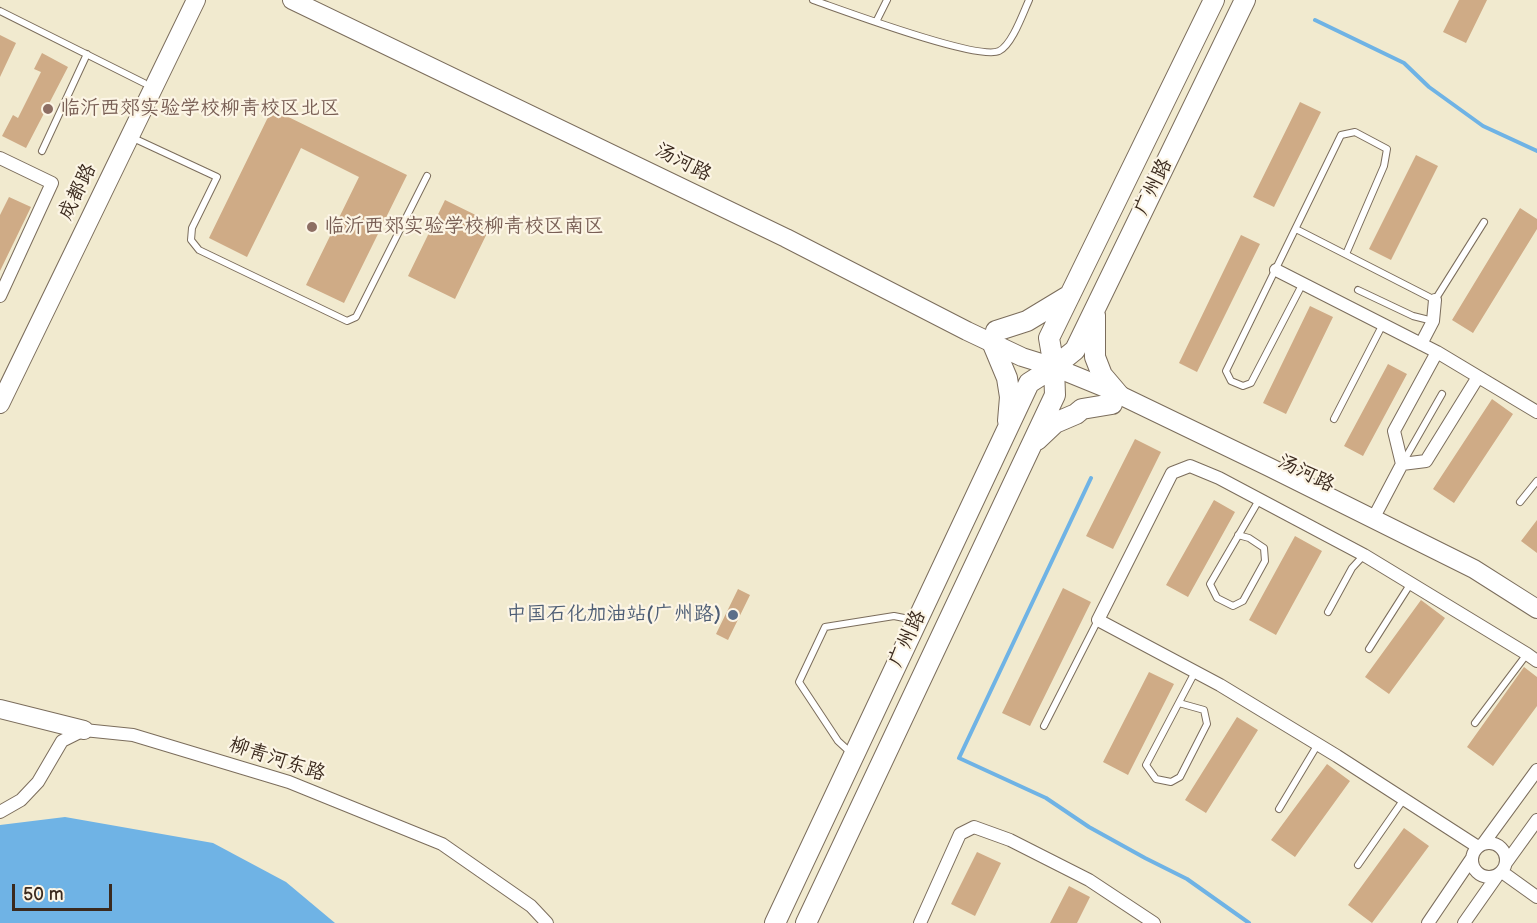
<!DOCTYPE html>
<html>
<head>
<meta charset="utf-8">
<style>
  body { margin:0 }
  #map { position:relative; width:1537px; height:923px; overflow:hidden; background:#f1eacf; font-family:"Balsamiq Sans",sans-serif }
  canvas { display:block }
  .scale { position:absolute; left:12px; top:884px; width:100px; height:27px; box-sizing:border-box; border:3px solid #3b2a1e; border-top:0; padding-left:8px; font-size:18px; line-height:21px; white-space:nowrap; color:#3b2a1e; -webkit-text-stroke:4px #fcf5e5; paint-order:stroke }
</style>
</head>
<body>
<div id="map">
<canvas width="1537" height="923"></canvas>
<div class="scale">50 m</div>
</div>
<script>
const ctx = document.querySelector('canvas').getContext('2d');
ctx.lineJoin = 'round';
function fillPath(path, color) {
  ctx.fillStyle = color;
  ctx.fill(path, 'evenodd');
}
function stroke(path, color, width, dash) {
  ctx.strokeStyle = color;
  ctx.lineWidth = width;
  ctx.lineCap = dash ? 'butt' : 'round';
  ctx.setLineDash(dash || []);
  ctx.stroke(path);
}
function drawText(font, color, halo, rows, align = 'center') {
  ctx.font = font + ' "Balsamiq Sans","LXGW WenKai TC",sans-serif';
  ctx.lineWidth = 4.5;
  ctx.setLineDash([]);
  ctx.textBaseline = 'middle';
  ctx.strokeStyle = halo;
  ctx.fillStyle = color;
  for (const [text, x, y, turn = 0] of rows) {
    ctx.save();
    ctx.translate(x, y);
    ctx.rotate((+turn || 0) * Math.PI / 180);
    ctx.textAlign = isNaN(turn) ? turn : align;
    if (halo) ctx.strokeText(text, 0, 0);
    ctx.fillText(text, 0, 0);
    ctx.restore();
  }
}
const water = new Path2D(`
  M 65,817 L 213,843 L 286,882 L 335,923 L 0,923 L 0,825 Z`);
const stream = new Path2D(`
  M 1315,20 L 1404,63 L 1429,87 L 1483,126 L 1537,151
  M 1091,478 L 959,758 L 1046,798 L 1089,827 L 1145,858 L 1187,879 L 1249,923`);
const building = new Path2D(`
  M 1459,0 L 1487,0 L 1466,43 L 1443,32 Z
  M 0,35 L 16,43 L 0,77 Z
  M 42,53 L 68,67 L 26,148 L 2,136 L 13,115 L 18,118 L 41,72 L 34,69 Z
  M 1300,102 L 1321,112 L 1274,207 L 1253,197 Z
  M 272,109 L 407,175 L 344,303 L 306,285 L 359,177 L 301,148 L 247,257 L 209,238 Z
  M 1416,155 L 1438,166 L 1391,260 L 1369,249 Z
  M 9,197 L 31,207 L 0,271 L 0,215 Z
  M 445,200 L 492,223 L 455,299 L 408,276 Z
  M 1520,208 L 1537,219 L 1537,229 L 1473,333 L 1452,320 Z
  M 1241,235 L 1260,244 L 1197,372 L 1179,363 Z
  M 1310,306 L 1333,317 L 1286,414 L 1263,403 Z
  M 1388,364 L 1407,374 L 1363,456 L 1344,446 Z
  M 1492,399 L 1513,414 L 1454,503 L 1433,489 Z
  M 1135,439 L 1161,452 L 1113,549 L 1086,536 Z
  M 1214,500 L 1235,512 L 1188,597 L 1166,585 Z
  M 1537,520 L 1537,553 L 1521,541 Z
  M 1295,536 L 1322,551 L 1276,635 L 1249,620 Z
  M 1063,588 L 1091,602 L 1030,726 L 1002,713 Z
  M 738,589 L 750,595 L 728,640 L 716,634 Z
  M 1421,600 L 1445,618 L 1389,694 L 1365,677 Z
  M 1524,667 L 1537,677 L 1537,706 L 1493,766 L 1467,747 Z
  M 1149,672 L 1174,684 L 1128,775 L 1103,762 Z
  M 1237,717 L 1258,730 L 1206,813 L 1185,800 Z
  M 1327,764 L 1350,781 L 1295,857 L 1271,840 Z
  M 1404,828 L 1429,846 L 1372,923 L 1348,905 Z
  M 977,852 L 1001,863 L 975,916 L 951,904 Z
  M 1069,886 L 1090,897 L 1077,923 L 1050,923 Z`);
const lane = new Path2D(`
  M 813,0 C 842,10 978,61 999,51 C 1012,45 1023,13 1029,0
  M 0,11 L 144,83
  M 876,22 L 887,0
  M 131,137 L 217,177 L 192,228 L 191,240 L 199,250 L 347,321 L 356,317 L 427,176
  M 42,151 L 87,54
  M 1296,229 L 1435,300 L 1484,222
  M 1303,283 L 1251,383 L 1243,386 L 1231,381 L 1226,371 L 1341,135 L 1355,132 L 1387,149 L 1384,166 L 1346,254
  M 1358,290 L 1413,316 L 1433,321
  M 1334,419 L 1383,324
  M 1402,464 L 1442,394
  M 1520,502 L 1537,481
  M 1238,535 L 1249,538 L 1264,548 L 1265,561 L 1243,601 L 1233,606 L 1217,598 L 1210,584 L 1259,500
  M 1328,612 L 1352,568 L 1364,555
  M 1369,649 L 1411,583
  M 1179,703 L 1204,710 L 1207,724 L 1180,777 L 1171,782 L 1156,779 L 1146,765 L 1195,672
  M 1475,723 L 1527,654
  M 1044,726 L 1098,620
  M 851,753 L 838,741 L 799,682 L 825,627 L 894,616 L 914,620
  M 1279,809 L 1318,744
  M 1358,865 L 1404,799`);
const street = new Path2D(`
  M 0,158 L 52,183 L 0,296
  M 1276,270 L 1437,352 L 1537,412
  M 1421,344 L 1433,321 L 1435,300
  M 1437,352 L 1394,431 L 1402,464 L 1426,461 L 1478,377
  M 1373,519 L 1402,464
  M 0,812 L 21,800 L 38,782 L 62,741 L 84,730 L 133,735 L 289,782 L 442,844 L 531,906 L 547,923
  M1472 860a17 17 0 1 1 34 0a17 17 0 1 1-34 0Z
  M 1483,844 L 1537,770
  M 1478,847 L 1337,756 L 1220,685 L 1098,620 L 1172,473 L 1190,466 L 1219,478 L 1364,555 L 1527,654 L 1537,661
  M 1506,863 L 1537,820
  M 1502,872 L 1537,897
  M 920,923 L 960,834 L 974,827 L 1010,840 L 1089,880 L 1154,923
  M 1428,923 L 1472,858
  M 1464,923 L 1497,876`);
const secondary = new Path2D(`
  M 292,0 L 786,238 L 967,331 L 1022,357 L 1054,367 L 1103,387 L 1269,467 L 1474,569 L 1537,609
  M 0,404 L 196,0
  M 0,709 L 84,730`);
const primary = new Path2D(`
  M 1095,315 L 1095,357 L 1102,375 L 1119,395
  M 996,331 L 1027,321 L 1070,295
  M 992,342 L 1007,378 L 1010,397 L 1008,421
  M 1037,440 L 1055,423 L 1076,414 L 1082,409 L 1112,404
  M 775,923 L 1029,383 L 1054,367 L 1075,350 L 1245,0
  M 806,923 L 1055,395 L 1054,367 L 1049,338 L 1214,0`);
const markers = [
  [48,109,6,"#8d6e63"],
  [312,227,6,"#8d6e63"],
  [733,615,6,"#5c6f8a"]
];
const educationNames = [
  ["临沂西郊实验学校柳青校区北区",60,109],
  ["临沂西郊实验学校柳青校区南区",324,227]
];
const streetNames = [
  ["汤河路",683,163,27],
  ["广州路",1154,187,-64],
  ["成都路",78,192,-64],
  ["汤河路",1306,474,26],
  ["广州路",908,639,-65],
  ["柳青河东路",277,760,18]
];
const serviceNames = [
  ["中国石化加油站(广州路)",721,615]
];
fillPath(water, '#6fb3e5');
stroke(stream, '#6fb3e5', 4);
fillPath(building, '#cfab86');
stroke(lane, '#7b6d5c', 8);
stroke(street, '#7b6d5c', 14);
stroke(secondary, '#7b6d5c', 20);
stroke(primary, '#7b6d5c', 22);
stroke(lane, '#fff', 6);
stroke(street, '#fff', 12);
stroke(secondary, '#fff', 18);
stroke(primary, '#fff', 20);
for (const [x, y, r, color] of markers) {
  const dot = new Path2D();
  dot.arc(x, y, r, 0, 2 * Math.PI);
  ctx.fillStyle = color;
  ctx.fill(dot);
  stroke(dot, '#fcf5e5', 2);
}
drawText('20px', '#785e54', '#fcf5e5', educationNames, 'left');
drawText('20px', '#3b2a1e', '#fcf5e5', streetNames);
drawText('20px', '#4e5e75', '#fcf5e5', serviceNames, 'right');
</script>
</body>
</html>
